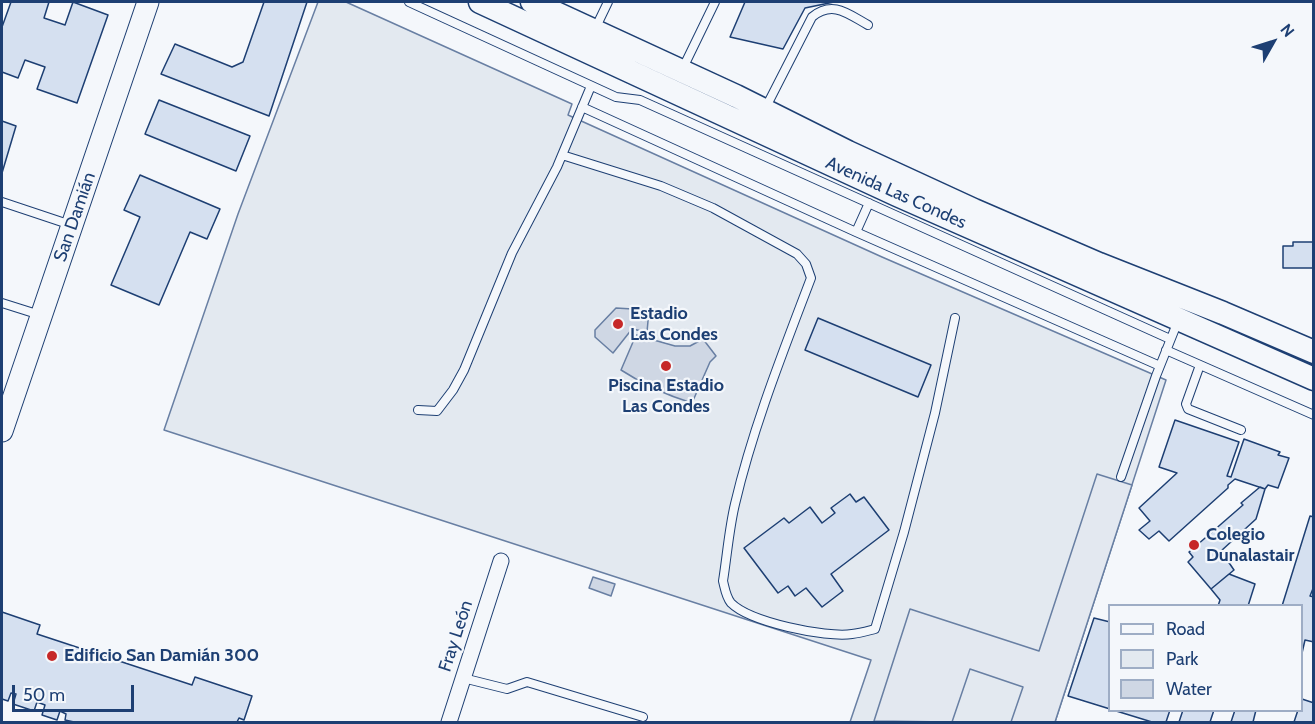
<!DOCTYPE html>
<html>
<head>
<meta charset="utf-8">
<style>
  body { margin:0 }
  #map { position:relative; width:1315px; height:724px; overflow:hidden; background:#f4f7fb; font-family:Cabin,sans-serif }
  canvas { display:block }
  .frame { position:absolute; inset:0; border:3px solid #1d3f73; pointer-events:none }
  .legend { position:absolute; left:1108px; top:604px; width:195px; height:108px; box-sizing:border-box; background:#f4f7fb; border:2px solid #9eadc5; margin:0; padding:8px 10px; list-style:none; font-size:18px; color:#1d3f73 }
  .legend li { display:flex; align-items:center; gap:12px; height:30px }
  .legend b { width:30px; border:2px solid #9eadc5 }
  .north { position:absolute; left:1243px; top:12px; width:60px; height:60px; -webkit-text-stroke:4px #f4f7fb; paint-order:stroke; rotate:51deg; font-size:16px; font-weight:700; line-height:24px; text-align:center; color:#1d3f73 }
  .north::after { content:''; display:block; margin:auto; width:21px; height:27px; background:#1d3f73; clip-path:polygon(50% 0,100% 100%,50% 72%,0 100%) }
  .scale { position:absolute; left:12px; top:685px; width:122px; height:27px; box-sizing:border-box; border:3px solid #1d3f73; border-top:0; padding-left:8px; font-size:18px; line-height:21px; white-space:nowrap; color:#1d3f73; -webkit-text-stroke:4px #f4f7fb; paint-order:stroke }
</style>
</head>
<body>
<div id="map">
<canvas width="1315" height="724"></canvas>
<div class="frame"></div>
<ul class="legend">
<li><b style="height:8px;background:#f4f7fb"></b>Road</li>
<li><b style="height:16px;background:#e3e9f0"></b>Park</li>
<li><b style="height:16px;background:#cfd7e4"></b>Water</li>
</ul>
<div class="north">N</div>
<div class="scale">50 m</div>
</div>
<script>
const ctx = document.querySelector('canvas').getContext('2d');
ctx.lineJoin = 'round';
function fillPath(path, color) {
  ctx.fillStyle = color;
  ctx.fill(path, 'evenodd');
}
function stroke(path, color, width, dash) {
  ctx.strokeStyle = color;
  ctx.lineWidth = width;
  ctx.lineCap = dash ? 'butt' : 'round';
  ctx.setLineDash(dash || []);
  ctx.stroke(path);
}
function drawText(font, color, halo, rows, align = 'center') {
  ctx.font = font + ' Cabin,sans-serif';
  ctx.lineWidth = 4.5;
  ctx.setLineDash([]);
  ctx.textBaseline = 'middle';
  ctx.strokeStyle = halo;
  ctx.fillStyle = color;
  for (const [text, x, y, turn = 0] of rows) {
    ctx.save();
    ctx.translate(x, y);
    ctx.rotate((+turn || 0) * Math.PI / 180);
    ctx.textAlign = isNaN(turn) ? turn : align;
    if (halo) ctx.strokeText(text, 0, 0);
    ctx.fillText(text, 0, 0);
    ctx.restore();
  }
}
const green = new Path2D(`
  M 318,2 L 346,2 L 572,104 L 568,115 L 882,257 L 1166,380 L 1055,722 L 850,722 L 871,660 L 164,430 L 238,214 Z`);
const parking = new Path2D(`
  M 1097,474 L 1132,485 L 1055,722 L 1011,722 L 1023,687 L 970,669 L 952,722 L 874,721 L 910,609 L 1039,651 Z`);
const water = new Path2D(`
  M 616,308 L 649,310 L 647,332 L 632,329 L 613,353 L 595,337 L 595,330 Z
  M 636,335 L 675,346 L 690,346 L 703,339 L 716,356 L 710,362 L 692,403 C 666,395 644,385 621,370 Z
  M 593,577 L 615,584 L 611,596 L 589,588 Z`);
const building = new Path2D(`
  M 11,2 L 49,2 L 44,18 L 65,25 L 73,2 L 108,15 L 77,103 L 37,89 L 45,67 L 25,60 L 18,78 L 2,72 L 2,27 Z
  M 264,2 L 307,2 L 269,116 L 161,74 L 175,44 L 232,67 L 243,62 Z
  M 745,2 L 834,2 L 805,8 L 783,49 L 730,37 Z
  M 159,100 L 250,136 L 236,171 L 145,134 Z
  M 2,121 L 16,126 L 2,173 Z
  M 140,175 L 220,209 L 207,239 L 190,232 L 159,305 L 111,285 L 140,217 L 124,210 Z
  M 1293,242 L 1314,242 L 1314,268 L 1283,268 L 1283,246 L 1293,246 Z
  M 818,318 L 931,365 L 918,397 L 805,350 Z
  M 1175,420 L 1239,442 L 1227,476 L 1231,477 L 1244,439 L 1280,452 L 1278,455 L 1289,458 L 1278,488 L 1268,485 L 1265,489 L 1235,479 L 1228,485 L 1228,488 L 1169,541 L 1159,531 L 1149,539 L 1139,530 L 1150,521 L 1139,508 L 1177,473 L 1159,467 Z
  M 1260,487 L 1265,489 L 1256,519 L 1221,551 L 1234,570 L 1211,589 L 1188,562 L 1193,557 L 1189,552 L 1243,505 L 1241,503 Z
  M 850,494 L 856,502 L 864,497 L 889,530 L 831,574 L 843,591 L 822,607 L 806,588 L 795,596 L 788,586 L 778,593 L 744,548 L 784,518 L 789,523 L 810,507 L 822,523 L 835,513 L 831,508 Z
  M 1310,516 L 1314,517 L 1314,586 L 1310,596 L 1314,597 L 1314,642 L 1305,640 L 1302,653 L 1302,606 L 1282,606 Z
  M 1229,574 L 1255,584 L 1248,606 L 1218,606 L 1220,600 L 1211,589 Z
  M 2,612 L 40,625 L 37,634 L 192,685 L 195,677 L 252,696 L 244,720 L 239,718 L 237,722 L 74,722 L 65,720 L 66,714 L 60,711 L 57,720 L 42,715 L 45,705 L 37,702 L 34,711 L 13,704 L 16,694 L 11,693 L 8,701 L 2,699 Z
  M 1094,618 L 1110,622 L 1110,709 L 1068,696 Z
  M 1302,699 L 1314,703 L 1314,722 L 1294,722 L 1298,710 L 1302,710 Z
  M 1113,710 L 1170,710 L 1166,722 L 1152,722 Z
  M 1183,710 L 1214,710 L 1210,722 L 1179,722 Z
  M 1235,710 L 1256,710 L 1253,722 L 1231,722 Z`);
const lane = new Path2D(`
  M 409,2 L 616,97 L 640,100 L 1170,339
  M 595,29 L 608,2
  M 683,68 L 715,2
  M 582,107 L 856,232 L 1160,366
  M 766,107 L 812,17 C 833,0 848,14 868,25
  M 562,155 L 661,186 L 713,208 L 797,254 L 806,264 L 811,278 C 783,352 753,427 735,504 C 729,529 727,556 723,581 C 725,589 726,597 731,603 C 750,622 825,638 852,634 C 860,633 867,631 875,629 L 904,532 L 935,413 L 955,318
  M 2,202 L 71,225
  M 856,232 L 869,203
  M 2,303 L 40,315
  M 1166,350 L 1314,415
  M 1200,365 L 1186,404 L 1188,409 L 1241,430
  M 418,410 L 437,411 L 453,390 L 464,370 L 512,253 L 557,167 L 591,86
  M 1121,477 L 1156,376 L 1178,321
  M 463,678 L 507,689 L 527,682 L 643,717`);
const street = new Path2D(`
  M 449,722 L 501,561`);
const secondary = new Path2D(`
  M 2,431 L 148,2`);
const primary = new Path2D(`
  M 480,2 L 897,195 L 1314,379
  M 532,2 L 736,96 L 848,152 L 974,210 L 1099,264 L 1223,313 L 1314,352`);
const markers = [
  [618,324,6,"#c62828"],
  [666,366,6,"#c62828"],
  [1194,545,6,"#c62828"],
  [52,656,6,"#c62828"]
];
const streetNames = [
  ["Avenida Las Condes",896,193,24],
  ["San Damián",75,217,-71],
  ["Fray León",456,636,-72]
];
const poiNames = [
  ["Estadio",630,314],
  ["Las Condes",630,335],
  ["Piscina Estadio",666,386,"center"],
  ["Las Condes",666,407,"center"],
  ["Colegio",1206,535],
  ["Dunalastair",1206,556],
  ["Edificio San Damián 300",64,656]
];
fillPath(green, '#e3e9f0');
stroke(green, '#687fa3', 1.5);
fillPath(parking, '#e3e8f0');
stroke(parking, '#687fa3', 1.5);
fillPath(water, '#cfd7e4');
stroke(water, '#687fa3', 1.5);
fillPath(building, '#d5e0f0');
stroke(building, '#1d3f73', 1.5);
stroke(lane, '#1d3f73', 10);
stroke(street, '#1d3f73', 17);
stroke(secondary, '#1d3f73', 23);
stroke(primary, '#1d3f73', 25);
stroke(lane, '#f4f7fb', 8);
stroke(street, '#f4f7fb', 15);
stroke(secondary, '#f4f7fb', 21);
stroke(primary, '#f4f7fb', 22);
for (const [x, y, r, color] of markers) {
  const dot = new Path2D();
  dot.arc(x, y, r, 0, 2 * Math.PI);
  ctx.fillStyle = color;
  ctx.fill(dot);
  stroke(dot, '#f4f7fb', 2);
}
drawText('18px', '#1d3f73', '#f4f7fb', streetNames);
drawText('bold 18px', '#1d3f73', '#f4f7fb', poiNames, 'left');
</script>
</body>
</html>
